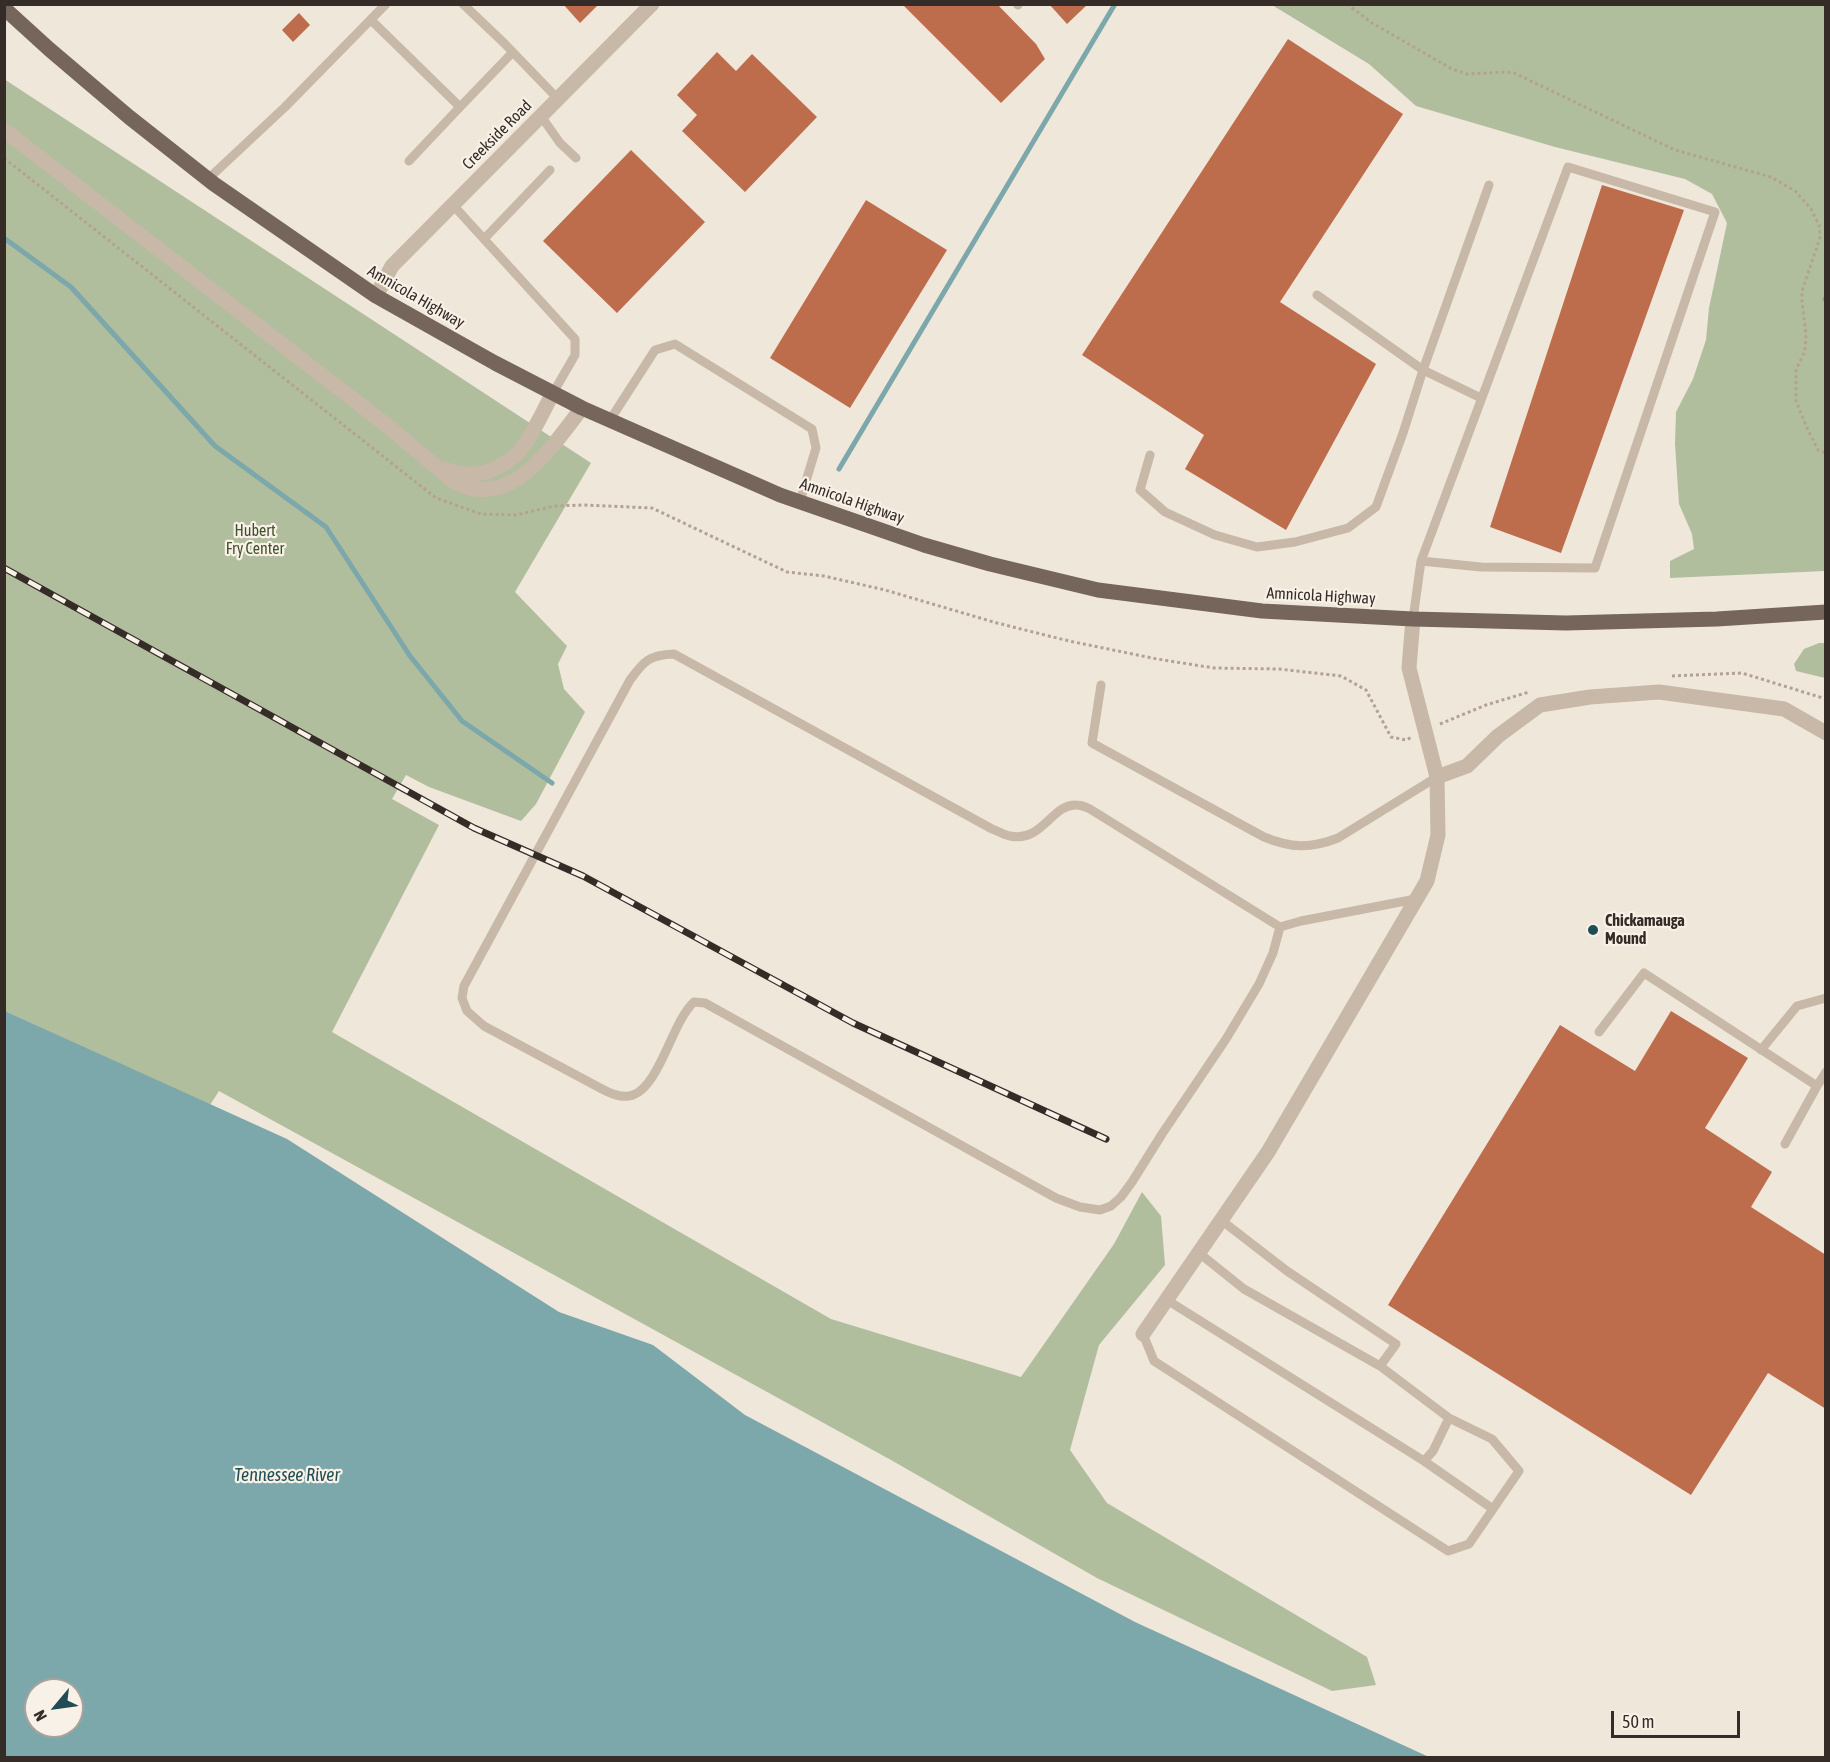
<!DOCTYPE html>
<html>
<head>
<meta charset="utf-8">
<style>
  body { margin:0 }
  #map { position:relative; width:1830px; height:1762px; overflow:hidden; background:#f0e7db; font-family:"Asap Condensed",sans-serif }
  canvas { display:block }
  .frame { position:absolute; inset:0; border:6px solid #352c28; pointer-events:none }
  .north { position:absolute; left:24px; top:1678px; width:60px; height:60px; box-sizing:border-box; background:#f8f1e7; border:2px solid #aaa29b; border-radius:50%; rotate:241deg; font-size:16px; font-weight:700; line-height:24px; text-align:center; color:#352c28 }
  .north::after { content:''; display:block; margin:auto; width:21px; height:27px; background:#204d53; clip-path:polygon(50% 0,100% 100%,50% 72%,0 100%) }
  .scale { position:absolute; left:1611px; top:1711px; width:129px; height:27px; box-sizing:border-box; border:3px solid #352c28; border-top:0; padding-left:8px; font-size:18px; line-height:21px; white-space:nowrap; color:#352c28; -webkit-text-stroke:4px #f8f1e7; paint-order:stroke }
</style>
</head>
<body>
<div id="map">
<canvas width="1830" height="1762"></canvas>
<div class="frame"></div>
<div class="north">N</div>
<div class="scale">50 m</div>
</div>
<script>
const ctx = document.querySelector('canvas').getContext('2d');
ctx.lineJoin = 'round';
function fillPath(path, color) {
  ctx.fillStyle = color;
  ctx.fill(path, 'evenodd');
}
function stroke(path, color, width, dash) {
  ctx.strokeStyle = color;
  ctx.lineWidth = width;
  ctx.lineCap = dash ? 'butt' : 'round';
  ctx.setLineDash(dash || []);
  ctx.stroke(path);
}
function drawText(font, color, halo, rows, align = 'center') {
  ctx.font = font + ' "Asap Condensed",sans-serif';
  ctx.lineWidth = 4.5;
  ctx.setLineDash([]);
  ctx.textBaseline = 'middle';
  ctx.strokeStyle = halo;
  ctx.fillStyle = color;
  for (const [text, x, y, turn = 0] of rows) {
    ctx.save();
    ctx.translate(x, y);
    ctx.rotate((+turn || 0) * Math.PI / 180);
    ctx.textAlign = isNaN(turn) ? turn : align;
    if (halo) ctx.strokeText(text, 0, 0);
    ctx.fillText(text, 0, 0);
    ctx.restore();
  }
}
const green = new Path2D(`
  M 1272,5 L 1825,5 L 1825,571 L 1670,578 L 1670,561 L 1694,549 L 1692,534 L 1679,504 L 1675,444 L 1676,412 L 1693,379 L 1706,340 L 1709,308 L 1727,223 L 1712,194 L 1685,179 L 1555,147 L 1416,106 L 1369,64 Z
  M 4,79 L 591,463 L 515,592 L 567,646 L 558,664 L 564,689 L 585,712 L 536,804 L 521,821 L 429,787 L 406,775 L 392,799 L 439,825 L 332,1032 L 831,1319 L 1021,1377 L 1114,1244 L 1142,1192 L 1161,1216 L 1165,1265 L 1099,1345 L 1070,1450 L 1107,1503 L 1367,1657 L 1376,1685 L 1332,1691 L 1097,1578 L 891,1460 L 219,1091 L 210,1105 L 5,1011 Z
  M 1819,643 L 1825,643 L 1825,678 L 1796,671 L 1794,664 L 1804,649 Z`);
const water = new Path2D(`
  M 5,1011 L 287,1139 L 559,1312 L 653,1345 L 745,1415 L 1135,1622 L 1429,1757 L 5,1757 ZM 36,1690 L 72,1690 L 72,1726 L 36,1726 Z`);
const stream = new Path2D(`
  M 4,238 L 71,287 L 215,446 L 326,527 L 410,656 L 462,721 L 552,783
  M 1825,299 L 1826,299
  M 839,469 L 1115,4`);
const building = new Path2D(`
  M 563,4 L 599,4 L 580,23 Z
  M 902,4 L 997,4 L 1036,44 L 1045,59 L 1001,103 Z
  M 1049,4 L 1088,4 L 1067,24 Z
  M 299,13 L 310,25 L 293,42 L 282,30 Z
  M 1288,39 L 1403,114 L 1280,302 L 1376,364 L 1286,530 L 1185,469 L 1204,435 L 1082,355 Z
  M 717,52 L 736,71 L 752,54 L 817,117 L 745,192 L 682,131 L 697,115 L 677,95 Z
  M 631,150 L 705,222 L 617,313 L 543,241 Z
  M 1602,185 L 1684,210 L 1561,553 L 1490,527 Z
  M 866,200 L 947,250 L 850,408 L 770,358 Z
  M 1671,1011 L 1748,1058 L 1705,1128 L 1772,1172 L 1751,1207 L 1826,1255 L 1826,1409 L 1768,1373 L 1691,1495 L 1388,1305 L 1560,1025 L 1635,1071 Z`);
const path = new Path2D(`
  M 1347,4 L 1372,23 L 1452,69 L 1467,74 L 1506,72 L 1514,73 L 1675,150 L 1771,177 L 1795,191 L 1811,209 L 1819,225 L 1820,238 L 1802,291 L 1802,302 L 1806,334 L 1805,351 L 1796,370 L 1796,401 L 1807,428 L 1818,450 L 1826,453
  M 4,158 L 436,498 L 481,514 L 516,515 L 554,506 L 584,505 L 652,508 L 787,572 L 824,576 L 885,590 L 997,623 L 1069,641 L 1157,659 L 1214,668 L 1279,669 L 1341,676 L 1366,690 L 1391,737 L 1406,740 L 1412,737
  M 1672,676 L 1742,673 L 1826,699
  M 1440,724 L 1486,705 L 1529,692`);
const lane = new Path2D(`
  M 463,4 L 504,43 L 559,100
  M 1017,4 L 1018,5
  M 371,20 L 460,107 L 512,53
  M 541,116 L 560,143 L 576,158
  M 409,161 L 460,107
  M 208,179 L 285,107 L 386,4
  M 453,205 L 575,339 L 575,355 L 553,393
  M 484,239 L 550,170
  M 1317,295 L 1423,370 L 1481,398
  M 610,420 L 655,350 L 675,344 L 812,429 L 816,448 L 800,501
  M 1150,455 L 1140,490 L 1165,512 L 1215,535 L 1257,547 L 1295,542 L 1348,528 L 1376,507 L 1403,433 L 1423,370 L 1489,185
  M 1413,619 L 1421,561 L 1568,167 L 1715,212 L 1595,568 L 1481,567 L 1421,561
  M 1101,685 L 1092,743 L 1264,837 C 1291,848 1310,849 1338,838 L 1437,777
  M 1280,927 L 1273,953 L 1259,984 L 1226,1039 L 1162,1134 L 1132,1182 L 1121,1197 L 1111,1206 L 1100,1210 L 1080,1207 L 1056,1198 L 705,1003 L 694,1002 C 672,1022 660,1085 633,1095 C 622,1099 611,1094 602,1089 L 484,1026 L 467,1011 L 462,998 L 464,986 L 630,680 C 644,661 649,655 674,654 L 992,829 C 998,831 1004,835 1010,836 C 1042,843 1052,804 1076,805 C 1080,805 1086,807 1090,809 L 1280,927 L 1301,921 L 1416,899
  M 1599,1032 L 1644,973 L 1817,1086 L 1826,1072
  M 1761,1050 L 1797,1006 L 1826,998
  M 1785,1144 L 1817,1086
  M 1199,1253 L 1244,1289 L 1380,1366
  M 1167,1300 L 1424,1461 L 1433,1451 L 1449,1418 L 1380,1366 L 1396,1344 L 1287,1271 L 1221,1220
  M 1143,1334 L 1154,1361 L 1448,1551 L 1469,1544 L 1519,1471 L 1492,1439 L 1449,1418
  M 1424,1461 L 1493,1509`);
const street = new Path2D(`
  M 4,130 L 389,427 L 453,481 C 510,514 552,446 582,408
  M 376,296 L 392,266 L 652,4
  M 444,469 C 465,477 482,476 502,465 C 507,461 513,458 517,454 C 532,437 542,413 553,393
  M 1437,777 L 1467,766 L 1498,736 L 1540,705 L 1590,697 L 1659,692 L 1784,709 L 1826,733
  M 1143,1334 L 1268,1152 L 1427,881 L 1438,835 L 1437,777 L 1409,668 L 1413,619`);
const primary = new Path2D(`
  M 4,8 L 49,49 L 129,117 L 214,184 L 376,296 L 495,363 L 582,408 L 780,495 L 924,545 L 990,564 L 1098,590 L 1262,611 L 1413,619 L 1566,623 L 1717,619 L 1826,612`);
const rail = new Path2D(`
  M 4,568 L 474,828 L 583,876 L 853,1023 L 1106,1139`);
const markers = [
  [1593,930,6,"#204d53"]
];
const streetNames = [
  ["Creekside Road",497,135,-45],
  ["Amnicola Highway",416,297,30],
  ["Amnicola Highway",852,501,19],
  ["Amnicola Highway",1321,596,3]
];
const parkNames = [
  ["Hubert",255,531],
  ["Fry Center",255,549]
];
const poiNames = [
  ["Chickamauga",1605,921],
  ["Mound",1605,939]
];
const waterNames = [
  ["Tennessee River",287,1475]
];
fillPath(green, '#b1be9d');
fillPath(water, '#7ca7ab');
stroke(stream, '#7ca7ab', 5);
fillPath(building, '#be6d4c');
stroke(path, '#b3a293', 3, [3, 3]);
stroke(lane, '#c7b8a8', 9);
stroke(street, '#c7b8a8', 15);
stroke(primary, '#76655a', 15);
stroke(rail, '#352c28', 7);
stroke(rail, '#f8f1e7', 4.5, [14]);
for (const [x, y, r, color] of markers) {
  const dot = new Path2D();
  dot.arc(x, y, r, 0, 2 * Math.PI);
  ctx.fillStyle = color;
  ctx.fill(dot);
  stroke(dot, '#f8f1e7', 2);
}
drawText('16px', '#352c28', '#f8f1e7', streetNames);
drawText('16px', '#42512d', '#f8f1e7', parkNames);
drawText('bold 16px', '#352c28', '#f8f1e7', poiNames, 'left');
drawText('italic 18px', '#204d53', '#f8f1e7', waterNames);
</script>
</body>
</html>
